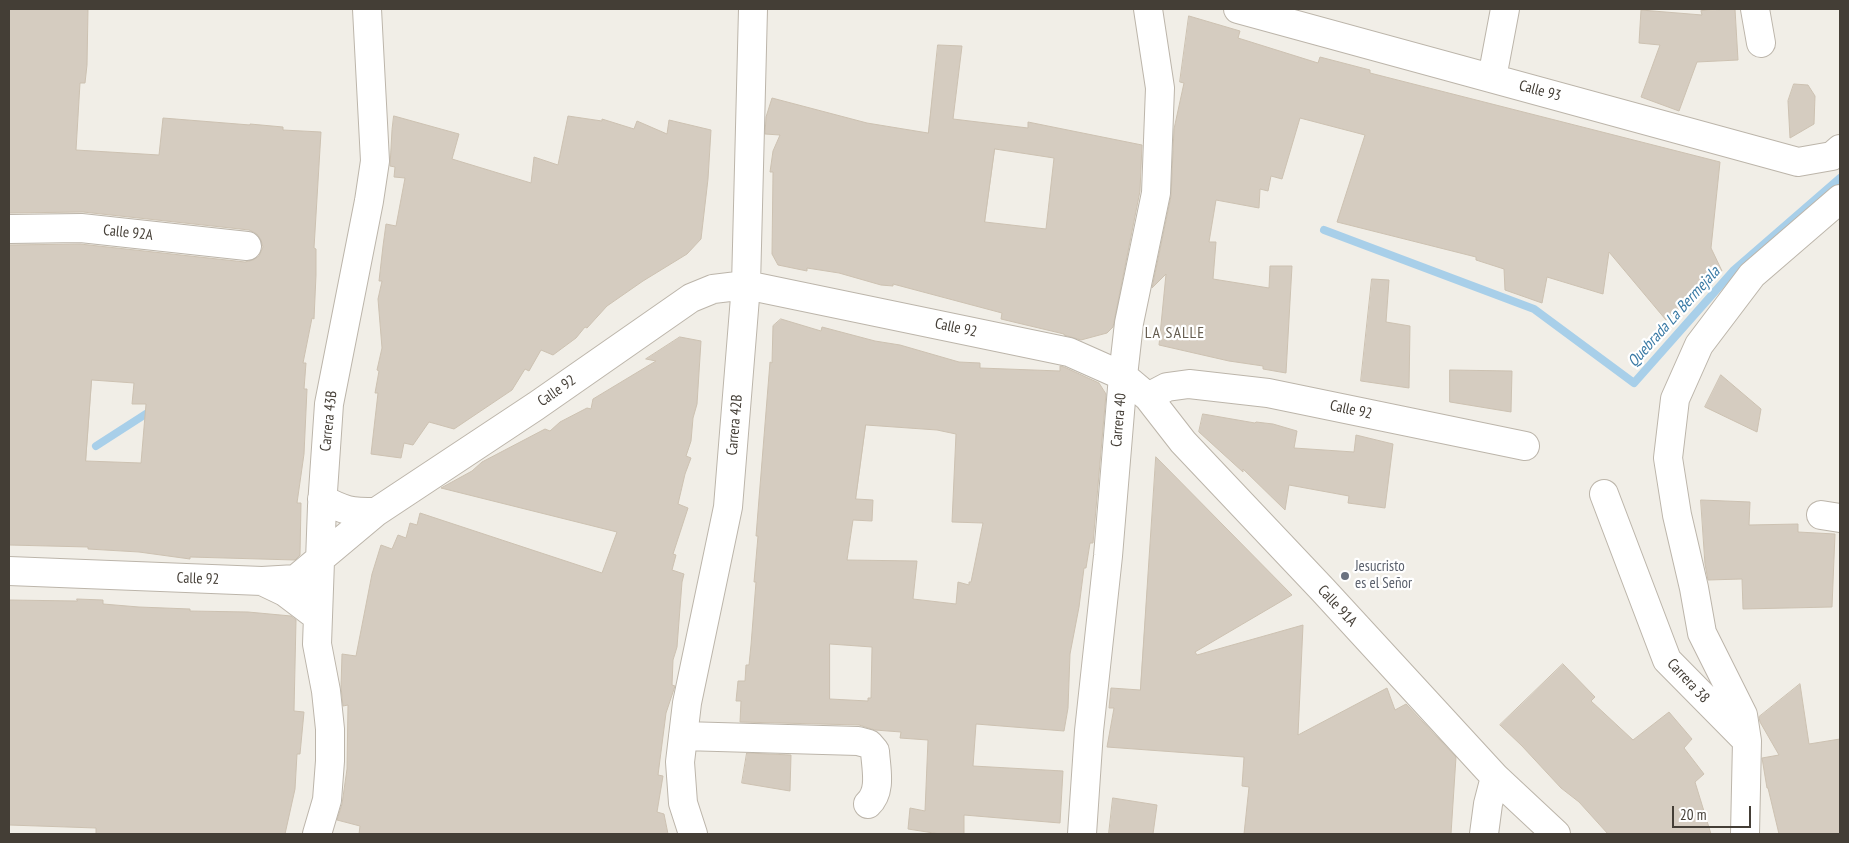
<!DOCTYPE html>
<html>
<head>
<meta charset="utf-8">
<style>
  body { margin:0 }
  #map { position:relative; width:1849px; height:843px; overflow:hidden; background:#f1eee7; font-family:"PT Sans Narrow",sans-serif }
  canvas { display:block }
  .frame { position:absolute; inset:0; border:10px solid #443e36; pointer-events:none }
  .scale { position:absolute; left:1672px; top:806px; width:79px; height:22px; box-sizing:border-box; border:2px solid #443e36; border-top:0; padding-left:6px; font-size:15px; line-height:18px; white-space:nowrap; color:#443e36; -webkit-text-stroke:4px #fff; paint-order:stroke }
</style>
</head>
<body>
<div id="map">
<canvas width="1849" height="843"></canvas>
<div class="frame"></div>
<div class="scale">20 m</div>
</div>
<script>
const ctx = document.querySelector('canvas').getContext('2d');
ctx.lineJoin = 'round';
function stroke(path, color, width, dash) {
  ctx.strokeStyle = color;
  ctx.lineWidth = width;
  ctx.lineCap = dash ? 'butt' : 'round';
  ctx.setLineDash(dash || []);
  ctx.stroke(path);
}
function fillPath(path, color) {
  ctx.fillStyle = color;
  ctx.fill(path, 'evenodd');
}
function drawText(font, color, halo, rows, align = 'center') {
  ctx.font = font + ' "PT Sans Narrow",sans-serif';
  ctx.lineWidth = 4.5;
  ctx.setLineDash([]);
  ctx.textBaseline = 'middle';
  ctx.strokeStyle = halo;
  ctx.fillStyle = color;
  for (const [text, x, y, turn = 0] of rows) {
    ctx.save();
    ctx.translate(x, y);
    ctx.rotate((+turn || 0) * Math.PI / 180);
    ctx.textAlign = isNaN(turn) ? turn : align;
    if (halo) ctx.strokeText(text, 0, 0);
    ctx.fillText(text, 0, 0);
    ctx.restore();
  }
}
const stream = new Path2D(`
  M 1324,230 L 1534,309 L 1634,383 L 1734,270 L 1840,178
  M 96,446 L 152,410`);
const building = new Path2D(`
  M 9,9 L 88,9 L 87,65 L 85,83 L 80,83 L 76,150 L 159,155 L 163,118 L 250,125 L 250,124 L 283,127 L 283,130 L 321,132 L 314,248 L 316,249 L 316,275 L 314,319 L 312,318 L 303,363 L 306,363 L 304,389 L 307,389 L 304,454 L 297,503 L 301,503 L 300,555 L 295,560 L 190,557 L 190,559 L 139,552 L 88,549 L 88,547 L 9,545 L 9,245 L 80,244 L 245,262 L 253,260 L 259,256 L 263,247 L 261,240 L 257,234 L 249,230 L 83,212 L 9,213 ZM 92,380 L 134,383 L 132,404 L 146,404 L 141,463 L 86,461 Z
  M 1735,9 L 1738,60 L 1697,62 L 1679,111 L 1641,97 L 1660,45 L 1639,43 L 1641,10 L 1702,15 L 1701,11 Z
  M 1189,16 L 1240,31 L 1238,38 L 1318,63 L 1320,57 L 1370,70 L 1370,73 L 1720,162 L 1711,248 L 1722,271 L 1666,320 L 1609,252 L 1603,294 L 1547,277 L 1542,303 L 1505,290 L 1504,269 L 1476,260 L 1476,257 L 1337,222 L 1365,135 L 1300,118 L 1282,179 L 1271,176 L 1268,191 L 1260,189 L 1259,208 L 1216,200 L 1209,242 L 1216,242 L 1213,279 L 1269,288 L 1270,266 L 1292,266 L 1286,373 L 1263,369 L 1263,366 L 1229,361 L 1159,345 L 1166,274 L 1152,288 L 1171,196 L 1174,129 L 1184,83 L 1180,82 Z
  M 938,45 L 962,46 L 953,119 L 1028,128 L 1028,122 L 1142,145 L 1140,191 L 1113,327 L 1107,333 L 1081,340 L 1064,335 L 1064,334 L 1001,319 L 1002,313 L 893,284 L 893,286 L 881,285 L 839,273 L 807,268 L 807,271 L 778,265 L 772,254 L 773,172 L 770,172 L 773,151 L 780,135 L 765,134 L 766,117 L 772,98 L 867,123 L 928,133 ZM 995,149 L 1054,158 L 1046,229 L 985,222 Z
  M 1794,84 L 1808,85 L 1815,96 L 1814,124 L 1790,138 L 1788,101 Z
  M 394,116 L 459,134 L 452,159 L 531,183 L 534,157 L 558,165 L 568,116 L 602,121 L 602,119 L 634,129 L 637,121 L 667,134 L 669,120 L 711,130 L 708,179 L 701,239 L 687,254 L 643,281 L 607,306 L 587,328 L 585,327 L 576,338 L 553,355 L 541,350 L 529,371 L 525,369 L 512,390 L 454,429 L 429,422 L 413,445 L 404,443 L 401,458 L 371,454 L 378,393 L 375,393 L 379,371 L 377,370 L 382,348 L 378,299 L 382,281 L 379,281 L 383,246 L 386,224 L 396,226 L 405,178 L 394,177 L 395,167 L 390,166 L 392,130 Z
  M 1372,279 L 1389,280 L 1386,322 L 1410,326 L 1409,388 L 1361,381 Z
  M 781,319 L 821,331 L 822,327 L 875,341 L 900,345 L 959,362 L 980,363 L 980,368 L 1060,371 L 1060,366 L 1064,367 L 1099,383 L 1106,394 L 1093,543 L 1090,543 L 1086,568 L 1084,568 L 1079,607 L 1070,654 L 1068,708 L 1064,731 L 976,724 L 973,766 L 1063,771 L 1060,823 L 964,815 L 964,834 L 940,834 L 908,829 L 910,808 L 925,811 L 928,740 L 900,738 L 901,732 L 875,730 L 859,725 L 740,722 L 741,701 L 736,701 L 738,681 L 745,681 L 746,665 L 749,665 L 751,645 L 756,582 L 754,582 L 758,536 L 756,536 L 770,362 L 772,363 L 773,326 ZM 866,425 L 937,430 L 956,434 L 952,522 L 983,523 L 971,582 L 969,582 L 969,585 L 958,582 L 956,604 L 913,599 L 917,561 L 847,560 L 853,520 L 872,521 L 873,500 L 856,499 ZM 830,644 L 872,647 L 871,698 L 868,698 L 868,701 L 830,699 Z
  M 680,337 L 701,341 L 697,404 L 693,418 L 691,441 L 686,456 L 691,458 L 685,474 L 678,504 L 688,508 L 673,554 L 676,555 L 672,570 L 684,574 L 682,582 L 677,647 L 673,660 L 672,685 L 675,686 L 666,713 L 658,775 L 663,776 L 657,812 L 664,814 L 668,834 L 359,834 L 360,826 L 337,820 L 342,804 L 347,769 L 348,705 L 343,706 L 341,687 L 342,654 L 356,656 L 372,574 L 381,545 L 392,549 L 398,535 L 406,538 L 410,523 L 417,525 L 420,513 L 602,573 L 617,532 L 441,488 L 472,471 L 482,462 L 545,429 L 550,431 L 560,422 L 587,408 L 591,409 L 593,399 L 656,361 L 646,359 Z
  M 1450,370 L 1512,371 L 1511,412 L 1450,402 Z
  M 1721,375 L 1761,409 L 1757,432 L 1705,407 Z
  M 1203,414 L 1255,423 L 1256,422 L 1273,424 L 1297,431 L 1294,448 L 1354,452 L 1356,435 L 1393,444 L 1385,508 L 1348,503 L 1349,496 L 1289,485 L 1285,510 L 1243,469 L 1243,472 L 1199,432 Z
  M 1156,457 L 1292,595 L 1195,652 L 1197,655 L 1303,625 L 1298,735 L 1387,688 L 1395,710 L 1406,704 L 1456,757 L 1451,834 L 1244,834 L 1249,787 L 1242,786 L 1244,757 L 1107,747 L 1114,708 L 1109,708 L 1111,688 L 1140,690 Z
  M 1701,500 L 1750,502 L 1749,525 L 1798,524 L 1798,532 L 1835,534 L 1832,607 L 1743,609 L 1742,579 L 1708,580 L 1705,564 Z
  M 77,599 L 103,600 L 103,604 L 139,607 L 190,609 L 190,611 L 248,612 L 291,616 L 296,620 L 294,711 L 304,712 L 300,754 L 297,754 L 295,789 L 285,834 L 96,834 L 96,828 L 9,825 L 9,600 L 77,601 Z
  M 1563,664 L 1595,697 L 1591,701 L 1633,740 L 1669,712 L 1692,739 L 1684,748 L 1704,774 L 1695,782 L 1711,834 L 1608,834 L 1579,802 L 1561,788 L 1522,746 L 1500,725 Z
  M 1800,684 L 1809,744 L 1840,739 L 1840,834 L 1779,834 L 1768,788 L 1767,788 L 1762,758 L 1779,755 L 1760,722 L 1759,717 Z
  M 747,753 L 791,755 L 790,791 L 742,783 Z
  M 1113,798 L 1157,805 L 1153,834 L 1109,834 Z`);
const minor = new Path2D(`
  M 1238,9 L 1798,162 L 1832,156 L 1840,149
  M 1755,9 L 1761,43
  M 1492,78 L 1505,9
  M 9,229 L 81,228 L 247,246
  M 1148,397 L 1167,387 L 1189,384 L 1268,393 L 1525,446
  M 1604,494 L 1667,660 L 1747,741
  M 322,499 C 345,511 350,512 376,512
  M 1821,515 L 1840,518
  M 9,571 L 262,581 L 296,579 L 376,512 L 536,406 L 691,298 L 713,289 L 746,285 L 1069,352 L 1123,376 L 1148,397 L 1183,442 L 1323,590 L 1495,777 L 1556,834
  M 262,581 L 285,592 L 318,617
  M 683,736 L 858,741 L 869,744 L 875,751 C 876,769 882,791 868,804
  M 317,834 L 327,800 L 330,761 L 330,729 L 326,691 L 317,644 L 322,506 L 329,404 L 369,201 L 375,161 L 367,9
  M 693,834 L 683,803 L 680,762 L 687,703 L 728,507 L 746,285 L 753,9
  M 1082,834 L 1089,731 L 1108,556 L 1123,376 L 1129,323 L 1156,193 L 1160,88 L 1148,9
  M 1484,834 L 1488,804 L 1495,777
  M 1745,834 L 1747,741 L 1743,715 L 1702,633 L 1694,588 L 1677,515 L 1668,458 L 1675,399 L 1699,345 L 1752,275 L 1840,199`);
const markers = [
  [1345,576,5,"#6b7280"]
];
const streetNames = [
  ["Calle 93",1540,91,15],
  ["Calle 92A",128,233,6],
  ["Calle 92",956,328,12],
  ["Calle 92",557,391,-35],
  ["Calle 92",1351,410,12],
  ["Carrera 40",1119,420,-85],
  ["Carrera 43B",329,421,-84],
  ["Carrera 42B",735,425,-85],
  ["Calle 92",198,579,2],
  ["Calle 91A",1337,606,47],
  ["Carrera 38",1688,681,47]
];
const worshipNames = [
  ["Jesucristo",1355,567],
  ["es el Señor",1355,584]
];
const waterNames = [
  ["Quebrada La Bermejala",1674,317,-48]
];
const neighbourhoodNames = [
  ["LA SALLE",1175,333]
];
stroke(stream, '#a8cfe9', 8);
fillPath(building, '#d5ccc0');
stroke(building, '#ccc1b1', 1);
stroke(minor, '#bcb5aa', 30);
stroke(minor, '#fff', 28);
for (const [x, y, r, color] of markers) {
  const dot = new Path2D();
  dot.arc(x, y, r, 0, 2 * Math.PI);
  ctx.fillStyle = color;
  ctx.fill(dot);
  stroke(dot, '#fff', 2);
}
drawText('15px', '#443e36', '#fff', streetNames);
drawText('15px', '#5b616d', '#fff', worshipNames, 'left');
drawText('italic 16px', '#3a7aa5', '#fff', waterNames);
ctx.letterSpacing = '1px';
drawText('16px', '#655c4f', '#fff', neighbourhoodNames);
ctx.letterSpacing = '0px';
</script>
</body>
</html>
